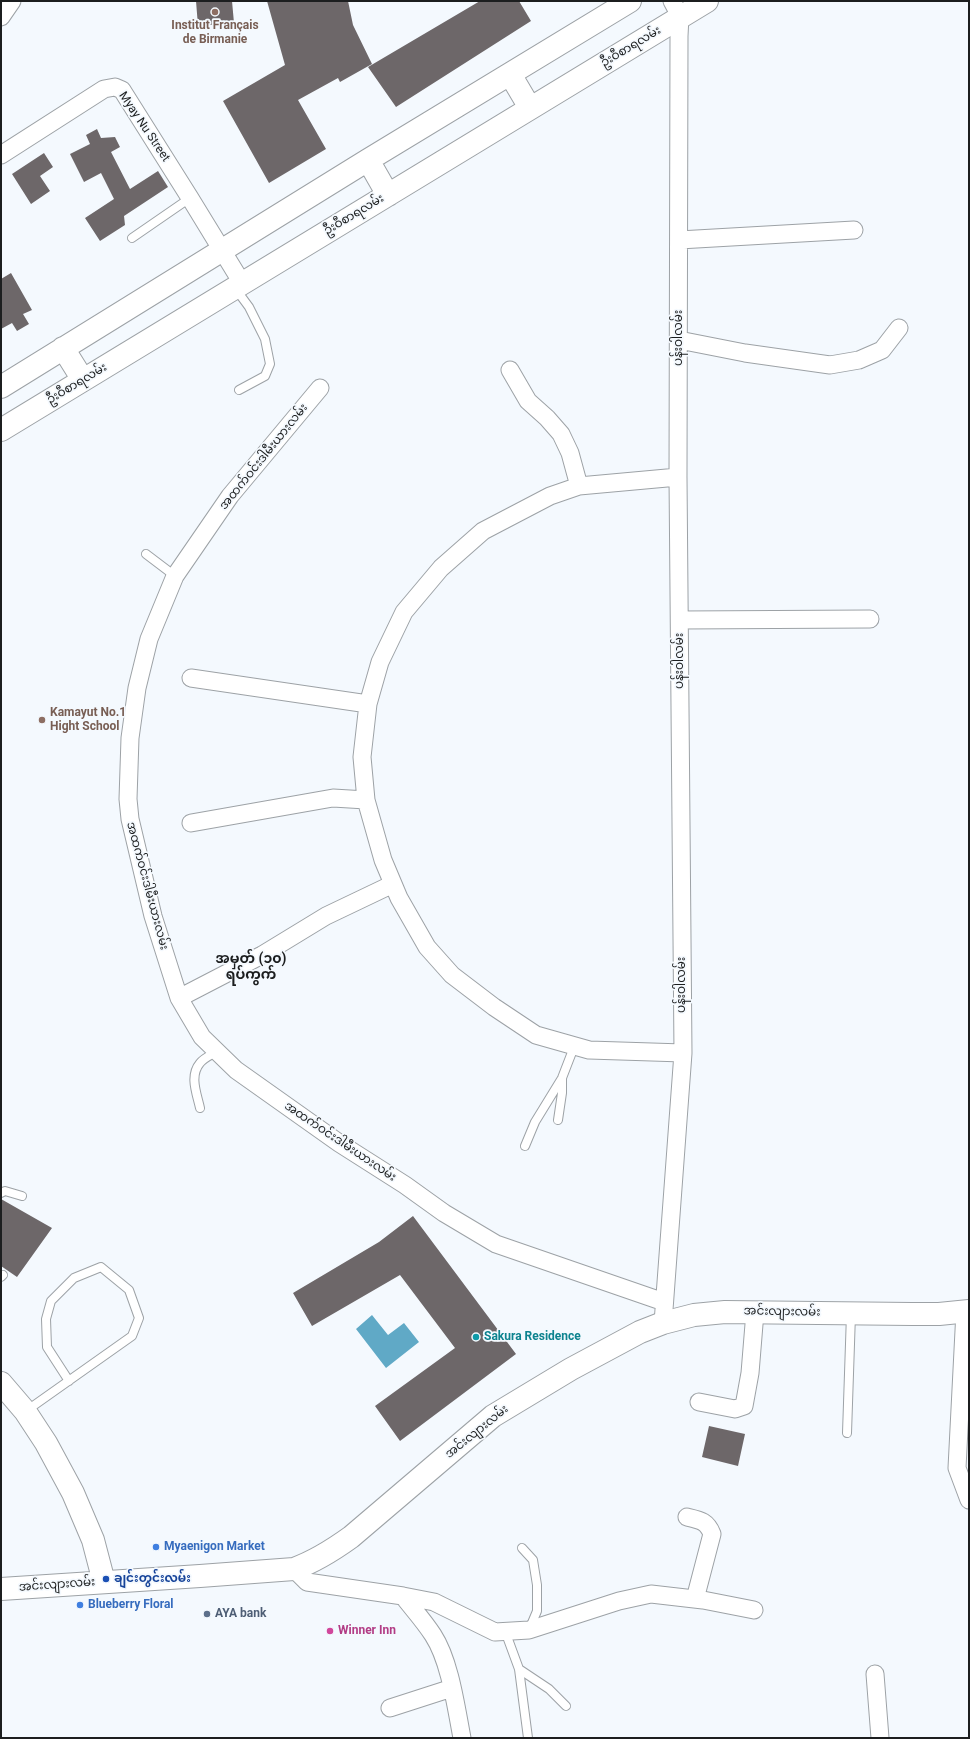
<!DOCTYPE html>
<html>
<head>
<meta charset="utf-8">
<style>
  body { margin:0 }
  #map { position:relative; width:970px; height:1739px; overflow:hidden; background:#f4f9fe; font-family:Roboto,sans-serif }
  canvas { display:block }
  .frame { position:absolute; inset:0; border:2px solid #1c1e1f; pointer-events:none }
</style>
</head>
<body>
<div id="map">
<canvas width="970" height="1739"></canvas>
<div class="frame"></div>
</div>
<script>
const ctx = document.querySelector('canvas').getContext('2d');
ctx.lineJoin = 'round';
function fillPath(path, color) {
  ctx.fillStyle = color;
  ctx.fill(path, 'evenodd');
}
function stroke(path, color, width, dash) {
  ctx.strokeStyle = color;
  ctx.lineWidth = width;
  ctx.lineCap = dash ? 'butt' : 'round';
  ctx.setLineDash(dash || []);
  ctx.stroke(path);
}
function drawText(font, color, halo, rows, align = 'center') {
  ctx.font = font + ' Roboto,"Noto Sans Myanmar",sans-serif';
  ctx.lineWidth = 3.5;
  ctx.setLineDash([]);
  ctx.textBaseline = 'middle';
  ctx.strokeStyle = halo;
  ctx.fillStyle = color;
  for (const [text, x, y, turn = 0] of rows) {
    ctx.save();
    ctx.translate(x, y);
    ctx.rotate((+turn || 0) * Math.PI / 180);
    ctx.textAlign = isNaN(turn) ? turn : align;
    if (halo) ctx.strokeText(text, 0, 0);
    ctx.fillText(text, 0, 0);
    ctx.restore();
  }
}
const water = new Path2D(`
  M 372,1315 L 388,1335 L 404,1323 L 419,1342 L 386,1368 L 356,1329 Z`);
const building = new Path2D(`
  M 196,1 L 232,1 L 234,23 L 198,26 Z
  M 267,1 L 348,1 L 353,25 L 372,64 L 340,82 L 338,78 L 298,100 L 326,149 L 269,183 L 223,101 L 285,65 Z
  M 480,1 L 519,1 L 531,21 L 396,107 L 368,67 Z
  M 97,129 L 101,138 L 115,137 L 120,147 L 111,152 L 130,189 L 158,171 L 168,187 L 124,216 L 125,225 L 100,241 L 85,218 L 114,199 L 101,173 L 84,182 L 70,154 L 90,144 L 86,135 Z
  M 44,153 L 53,167 L 40,176 L 50,191 L 31,204 L 12,174 Z
  M 11,273 L 32,310 L 23,314 L 29,324 L 17,331 L 12,323 L 1,329 L 1,279 Z
  M 1,1199 L 52,1228 L 17,1277 L 1,1266 Z
  M 413,1216 L 516,1354 L 400,1441 L 375,1406 L 455,1348 L 400,1275 L 312,1326 L 293,1293 L 379,1242 Z
  M 709,1426 L 745,1434 L 738,1466 L 702,1457 Z`);
const service = new Path2D(`
  M 132,238 L 190,198
  M 235,288 L 249,307 L 265,339 L 270,364 L 265,376 L 239,390
  M 146,554 L 175,576
  M 200,1108 C 197,1094 189,1076 200,1063 C 204,1058 211,1055 216,1052
  M 558,1120 L 562,1093 L 562,1079
  M 525,1146 L 535,1122 L 562,1078 L 574,1047
  M 1,1193 L 5,1191 L 22,1196
  M 1,1277 L 3,1275
  M 26,1411 L 132,1336 L 139,1318 L 129,1290 L 101,1267 L 74,1278 L 51,1301 L 46,1319 L 47,1347 L 69,1381
  M 847,1433 L 851,1314
  M 522,1548 L 533,1560 L 537,1585 L 537,1611 L 529,1630
  M 505,1631 L 519,1669 L 528,1738
  M 519,1669 L 549,1689 L 566,1706`);
const minor = new Path2D(`
  M 1,17 L 12,1
  M 1,155 L 104,89 L 115,87 L 122,90 L 190,198 L 242,283
  M 679,240 L 854,230
  M 679,340 L 745,353 L 830,365 L 859,360 L 882,350 L 899,328
  M 510,370 L 528,401 L 547,418 L 561,434 L 570,453 L 579,486
  M 320,388 L 230,496 L 175,576 L 149,639 L 137,688 L 130,738 L 128,799 L 130,819 L 153,916 L 179,998 L 202,1037 L 236,1070 L 339,1143 L 405,1185 L 444,1213 L 496,1244 L 664,1302
  M 678,477 L 579,486 L 550,496 L 483,531 L 441,568 L 404,612 L 380,662 L 368,704 L 362,757 L 366,800 L 383,860 L 399,898 L 427,947 L 452,975 L 494,1007 L 536,1035 L 589,1050 L 683,1053
  M 680,620 L 870,619
  M 191,678 L 368,704
  M 191,823 L 333,798 L 366,800
  M 179,998 L 262,955 L 326,916 L 393,884
  M 965,1311 L 957,1468 L 969,1500
  M 663,1323 L 683,1053 L 678,477 L 679,36 L 680,16 L 672,1
  M 699,1402 L 735,1409 L 744,1406 L 750,1373 L 755,1312
  M 687,1517 C 700,1520 707,1521 712,1534 L 695,1599
  M 294,1569 L 307,1582 L 403,1596 C 413,1609 424,1621 433,1635 C 450,1661 456,1707 462,1738
  M 403,1596 L 434,1602 L 495,1632 L 529,1630 L 619,1601 L 651,1594 L 703,1600 L 754,1610
  M 875,1674 L 880,1738
  M 390,1708 L 452,1688`);
const secondary = new Path2D(`
  M 510,74 L 530,108
  M 368,160 L 388,195
  M 63,348 L 83,380
  M 1,387 L 368,160 L 630,1
  M 1,430 L 707,1
  M 1,1383 L 25,1411 L 46,1443 L 73,1493 L 93,1540 L 104,1582
  M 1,1589 L 200,1576 L 294,1569 C 316,1561 333,1550 351,1537 L 493,1416 L 571,1369 L 640,1332 L 663,1323 L 694,1315 L 725,1312 L 912,1314 L 939,1314 L 969,1311`);
const markers = [
  [215,12,4,"#8d6e63"],
  [42,720,4,"#8d6e63"],
  [476,1337,4,"#0f9aa8"],
  [156,1547,4,"#3f7fe0"],
  [106,1579,4,"#1a4fb4"],
  [80,1605,4,"#3f7fe0"],
  [207,1614,4,"#5c6f8a"],
  [330,1631,4,"#d1479c"]
];
const educationNames = [
  ["Institut Français",215,26],
  ["de Birmanie",215,40],
  ["Kamayut No.1",50,713,"left"],
  ["Hight School",50,727,"left"]
];
const streetNames = [
  ["ဦးဝီစာရလမ်း",631,47,-31],
  ["Myay Nu Street",144,127,56],
  ["ဦးဝီစာရလမ်း",354,215,-31],
  ["ပန်းဝါလမ်း",679,338,-90],
  ["ဦးဝီစာရလမ်း",77,384,-31],
  ["အထက်ဝင်းဒါမီးယားလမ်း",264,457,-51],
  ["ပန်းဝါလမ်း",680,661,-90],
  ["အထက်ဝင်းဒါမီးယားလမ်း",147,886,75],
  ["ပန်းဝါလမ်း",682,985,-90],
  ["အထက်ဝင်းဒါမီးယားလမ်း",340,1142,34],
  ["အင်းလျားလမ်း",782,1312,1],
  ["အင်းလျားလမ်း",477,1432,-39],
  ["အင်းလျားလမ်း",57,1585,-4]
];
const cultureNames = [
  ["Sakura Residence",484,1337]
];
const shopNames = [
  ["Myaenigon Market",164,1547],
  ["Blueberry Floral",88,1605]
];
const transitNames = [
  ["ချင်းတွင်းလမ်း",114,1579]
];
const serviceNames = [
  ["AYA bank",215,1614]
];
const hotelNames = [
  ["Winner Inn",338,1631]
];
const quarterNames = [
  ["အမှတ် (၁၀)",251,959],
  ["ရပ်ကွက်",251,975]
];
fillPath(water, '#60a9c6');
fillPath(building, '#6d6769');
stroke(service, '#9da2a6', 10);
stroke(minor, '#9da2a6', 19);
stroke(secondary, '#9da2a6', 24);
stroke(service, '#fff', 8);
stroke(minor, '#fff', 17);
stroke(secondary, '#fff', 22);
for (const [x, y, r, color] of markers) {
  const dot = new Path2D();
  dot.arc(x, y, r, 0, 2 * Math.PI);
  ctx.fillStyle = color;
  ctx.fill(dot);
  stroke(dot, '#f4f9fe', 1.5);
}
drawText('bold 12px', '#785e54', '#f4f9fe', educationNames);
drawText('12px', '#1c1e1f', '#f4f9fe', streetNames);
drawText('bold 12px', '#0d838f', '#f4f9fe', cultureNames, 'left');
drawText('bold 12px', '#366cbe', '#f4f9fe', shopNames, 'left');
drawText('bold 12px', '#164399', '#f4f9fe', transitNames, 'left');
drawText('bold 12px', '#4e5e75', '#f4f9fe', serviceNames, 'left');
drawText('bold 12px', '#b23c85', '#f4f9fe', hotelNames, 'left');
drawText('bold 14px', '#1c1e1f', '#f4f9fe', quarterNames);
</script>
</body>
</html>
